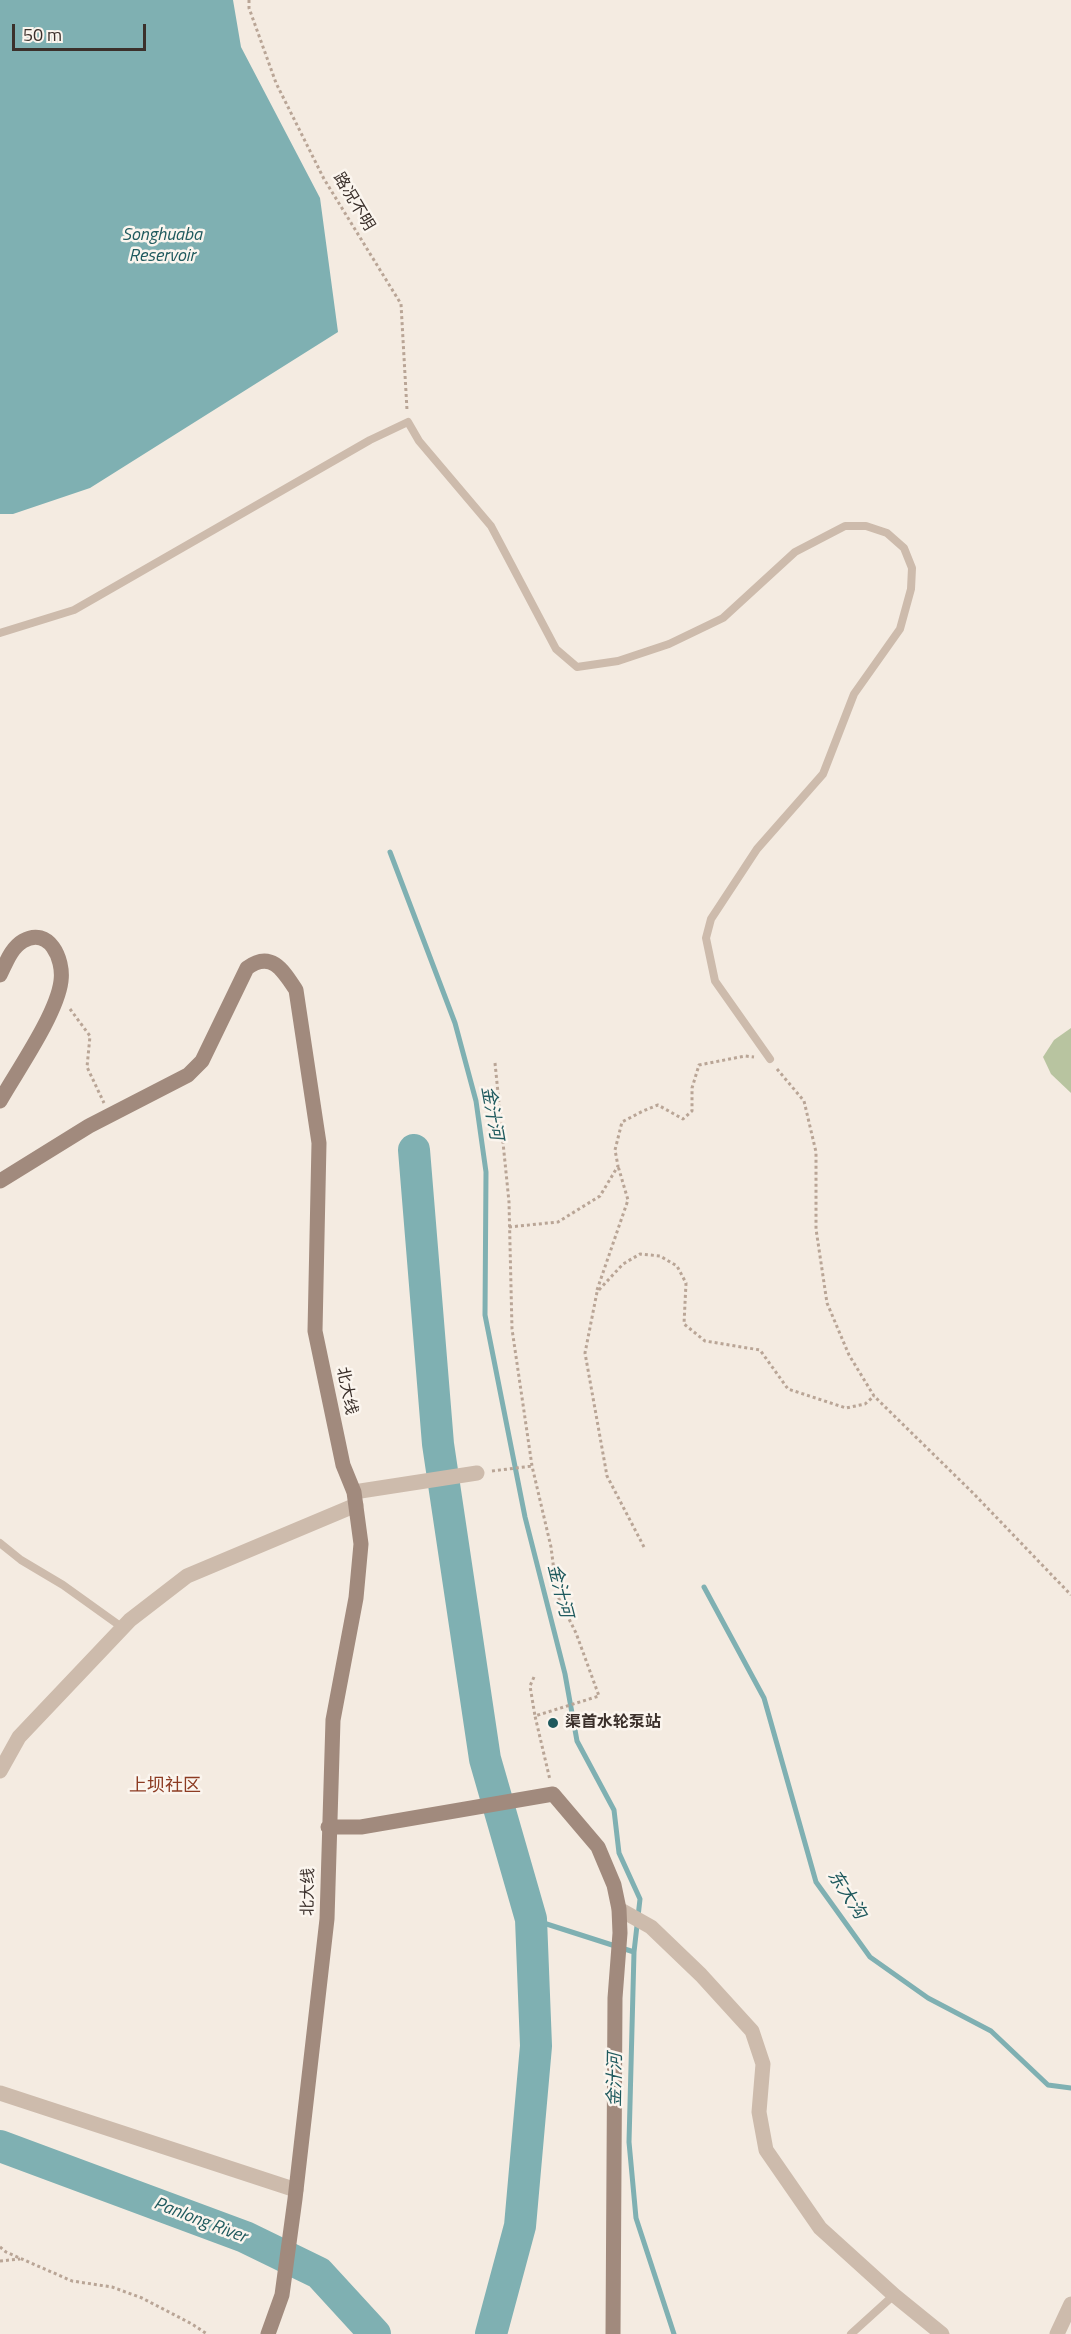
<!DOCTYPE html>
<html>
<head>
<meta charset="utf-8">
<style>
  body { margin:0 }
  #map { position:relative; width:1071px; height:2334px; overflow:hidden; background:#f4ebe1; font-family:"Titillium Web",sans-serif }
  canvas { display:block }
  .scale { position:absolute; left:12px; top:24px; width:134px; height:27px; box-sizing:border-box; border:3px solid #3b302b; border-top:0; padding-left:8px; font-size:18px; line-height:21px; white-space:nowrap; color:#3b302b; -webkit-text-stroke:4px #fbf5ee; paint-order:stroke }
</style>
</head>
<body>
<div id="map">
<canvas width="1071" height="2334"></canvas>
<div class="scale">50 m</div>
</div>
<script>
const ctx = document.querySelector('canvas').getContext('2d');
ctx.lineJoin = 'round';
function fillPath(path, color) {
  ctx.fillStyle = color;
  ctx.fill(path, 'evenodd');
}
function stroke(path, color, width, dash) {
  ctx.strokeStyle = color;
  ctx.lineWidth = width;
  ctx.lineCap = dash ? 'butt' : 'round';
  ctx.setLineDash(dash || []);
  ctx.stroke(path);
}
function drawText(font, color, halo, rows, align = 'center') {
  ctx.font = font + ' "Titillium Web","Noto Sans SC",sans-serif';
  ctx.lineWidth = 5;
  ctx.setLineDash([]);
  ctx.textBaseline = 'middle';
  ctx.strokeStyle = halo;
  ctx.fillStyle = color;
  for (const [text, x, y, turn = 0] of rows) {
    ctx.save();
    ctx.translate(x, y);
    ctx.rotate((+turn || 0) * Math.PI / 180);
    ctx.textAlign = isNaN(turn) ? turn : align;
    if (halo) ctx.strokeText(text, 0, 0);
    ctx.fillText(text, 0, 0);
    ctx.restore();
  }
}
const green = new Path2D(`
  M 1071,1028 L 1071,1093 L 1051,1074 L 1043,1057 L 1054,1040 Z`);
const water = new Path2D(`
  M 0,0 L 233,0 L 241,47 L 320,198 L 338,332 L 90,488 L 13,514 L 0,514 Z`);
const stream = new Path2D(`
  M 390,852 L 455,1023 L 476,1101 L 486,1172 L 485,1315 L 525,1517 L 565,1674 L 577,1741 L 614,1810 L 619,1853 L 640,1899 L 634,1952 L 629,2142 L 636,2218 L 674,2334
  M 704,1587 L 764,1698 L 816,1882 L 870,1957 L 928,1998 L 991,2031 L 1048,2085 L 1071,2088
  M 531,1919 L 634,1952`);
const river = new Path2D(`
  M 414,1150 L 438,1444 L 485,1759 L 531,1919 L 536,2046 L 520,2226 L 491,2334
  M 0,2146 L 245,2237 L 319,2273 L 375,2334`);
const path = new Path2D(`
  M 249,0 L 249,8 L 276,83 L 324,179 L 401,304 L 407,410
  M 70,1009 L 90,1036 L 87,1067 L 104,1103
  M 495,1063 L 509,1202 L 512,1329 L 532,1466 L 551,1547 L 557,1595 L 576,1633 L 599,1696 L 535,1716 L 550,1780
  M 777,1069 L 804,1101 L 816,1152 L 816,1229 L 827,1303 L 849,1355 L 874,1396 L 974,1494 L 1071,1595
  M 509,1227 L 558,1222 L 600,1196 L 618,1166 L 615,1150 L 622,1122 L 643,1111 L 658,1105 L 683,1119 L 692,1111 L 692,1088 L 699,1065 L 745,1056 L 754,1057
  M 597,1290 L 628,1200 L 618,1166
  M 492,1471 L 532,1466
  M 644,1547 L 607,1476 L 585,1353 L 597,1292 L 623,1264 L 640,1254 L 660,1256 L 677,1266 L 686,1283 L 684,1324 L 705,1341 L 760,1350 L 788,1389 L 846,1408 L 865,1404 L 874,1396
  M 534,1677 L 530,1686 L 535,1716
  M 0,2247 L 6,2252 L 72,2281 L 112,2287 L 142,2298 L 192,2324 L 207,2334
  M 0,2261 L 20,2259`);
const lane = new Path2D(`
  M 0,633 L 74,610 L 370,440 L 408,422 L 419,441 L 491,526 L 556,649 L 577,667 L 618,661 L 669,644 L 723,618 L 795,552 L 845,526 L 866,526 L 887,533 L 904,548 L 912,568 L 911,589 L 900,629 L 854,694 L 823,774 L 757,849 L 711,919 L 706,938 L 715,981 L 770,1059
  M 0,1543 L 21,1560 L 63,1585 L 123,1628
  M 851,2334 L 894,2295`);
const street = new Path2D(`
  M 354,1492 L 477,1473
  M 0,1771 L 19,1737 L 130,1620 L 187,1576 L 356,1505
  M 619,1909 L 651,1927 L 701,1975 L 752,2031 L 763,2064 L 759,2112 L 766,2150 L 820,2228 L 894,2295 L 942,2334
  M 0,2093 L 296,2190
  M 1057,2334 L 1071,2304`);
const secondary = new Path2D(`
  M 0,975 C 6,963 11,948 23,941 C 49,926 64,959 61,981 C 57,1014 17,1071 0,1101
  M 0,1181 L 89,1126 L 188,1075 L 202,1061 L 247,968 C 271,950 283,970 296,990 L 319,1143 L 315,1331 L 343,1465 L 354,1492 L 361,1544 L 356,1598 L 333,1720 L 327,1919 L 295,2199 L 282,2295 L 268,2334
  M 328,1827 L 361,1827 L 553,1794 L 598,1847 L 614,1885 L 619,1909 L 620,1933 L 615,1998 L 613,2334`);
const markers = [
  [553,1723,6,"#1f5a5e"]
];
const streetNames = [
  ["路况不明",353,202,59],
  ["北大线",346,1391,78],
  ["北大线",309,1892,-89]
];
const poiNames = [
  ["渠首水轮泵站",565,1723]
];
const waterNames = [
  ["Songhuaba",162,236],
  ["Reservoir",162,257],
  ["金汁河",491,1113,80],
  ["金汁河",559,1591,76],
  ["东大沟",846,1895,57],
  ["金汁河",616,2080,-89],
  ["Panlong River",200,2221,21]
];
const neighbourhoodNames = [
  ["上坝社区",165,1787]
];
fillPath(green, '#b8c4a0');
fillPath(water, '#7fb0b2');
stroke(stream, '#7fb0b2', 5);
stroke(river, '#7fb0b2', 32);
stroke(path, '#b9a596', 3, [3, 3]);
stroke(lane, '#cdbbac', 8);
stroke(street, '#cdbbac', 15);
stroke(secondary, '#a18a7d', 15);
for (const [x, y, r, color] of markers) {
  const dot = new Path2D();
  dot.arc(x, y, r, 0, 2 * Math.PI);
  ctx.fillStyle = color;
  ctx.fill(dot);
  stroke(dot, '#fbf5ee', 2);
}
drawText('16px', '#3b302b', '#fbf5ee', streetNames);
drawText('bold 16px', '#3b302b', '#fbf5ee', poiNames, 'left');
drawText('italic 18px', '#1f5a5e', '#fbf5ee', waterNames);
drawText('18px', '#8c3b22', '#fbf5ee', neighbourhoodNames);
</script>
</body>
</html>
